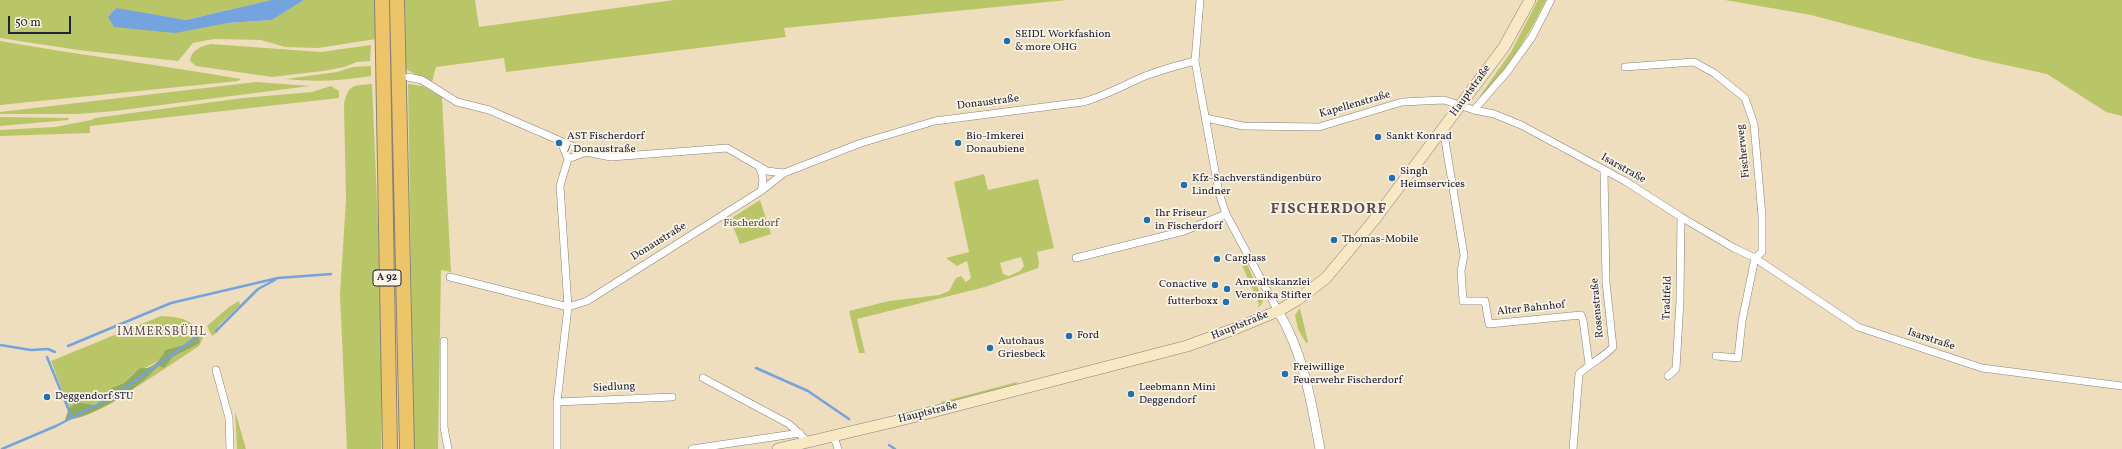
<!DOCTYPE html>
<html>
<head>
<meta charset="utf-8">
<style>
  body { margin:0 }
  #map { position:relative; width:2122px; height:449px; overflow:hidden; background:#eedebd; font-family:Vollkorn,serif }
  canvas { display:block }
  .scale { position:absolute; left:8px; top:16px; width:63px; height:18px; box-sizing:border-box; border:2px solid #22223b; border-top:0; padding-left:5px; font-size:12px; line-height:14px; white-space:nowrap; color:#22223b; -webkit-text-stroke:3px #fcf5e5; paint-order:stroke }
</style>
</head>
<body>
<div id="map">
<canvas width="2122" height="449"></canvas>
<div class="scale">50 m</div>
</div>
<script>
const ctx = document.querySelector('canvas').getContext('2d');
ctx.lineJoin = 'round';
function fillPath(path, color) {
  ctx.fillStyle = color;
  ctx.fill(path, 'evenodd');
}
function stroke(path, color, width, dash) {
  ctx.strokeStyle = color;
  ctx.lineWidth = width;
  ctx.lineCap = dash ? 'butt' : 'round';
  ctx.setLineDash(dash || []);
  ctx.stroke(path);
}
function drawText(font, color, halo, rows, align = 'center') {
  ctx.font = font + ' Vollkorn,serif';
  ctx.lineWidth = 3.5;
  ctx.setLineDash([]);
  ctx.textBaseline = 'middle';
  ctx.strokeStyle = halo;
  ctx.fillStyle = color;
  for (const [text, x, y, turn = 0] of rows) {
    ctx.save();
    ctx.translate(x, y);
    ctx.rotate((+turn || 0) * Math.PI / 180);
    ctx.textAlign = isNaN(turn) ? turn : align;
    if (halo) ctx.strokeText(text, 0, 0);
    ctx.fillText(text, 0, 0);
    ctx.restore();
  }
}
const green = new Path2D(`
  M 0,0 L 271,0 L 186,20 L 116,9 L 108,17 L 228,23 L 272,20 L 304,0 L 376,0 L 376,39 L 318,48 L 285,47 L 261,40 L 214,39 L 193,43 L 178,61 L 78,50 L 0,38 Z
  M 405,0 L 475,0 L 479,27 L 674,0 L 1067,0 L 784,28 L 786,37 L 506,72 L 504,58 L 436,67 L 432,82 L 430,83 L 406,69 Z
  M 1538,0 L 1546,0 C 1531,30 1505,77 1479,97 L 1511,52 Z
  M 1725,0 L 2122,0 L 2122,116 L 2106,112 L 2047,74 L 1978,59 L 1811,15 Z
  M 0,41 C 80,55 161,65 241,79 L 238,81 L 0,105 Z
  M 211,44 L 321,52 L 371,45 L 370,61 L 357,62 L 344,67 L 323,71 L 272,77 L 196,66 L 190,61 C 191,50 201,46 211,44 Z
  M 371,66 L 371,76 C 342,81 315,82 286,79 L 337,72 L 353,67 Z
  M 256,82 L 310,86 L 114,111 L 79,114 L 0,114 L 0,112 Z
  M 372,84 L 382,318 L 381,449 L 347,449 L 340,295 L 346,200 L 344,104 C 349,83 353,86 372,84 Z
  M 408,84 L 423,86 L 442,97 L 451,272 L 441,270 L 438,449 L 414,449 Z
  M 331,86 L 339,91 L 339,98 L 90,126 L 90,133 L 0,136 L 0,130 L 55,127 L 91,120 L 95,118 L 243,98 L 312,92 Z
  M 0,117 L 69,118 L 68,120 L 0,126 Z
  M 984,174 L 988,190 L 1038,179 L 1054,248 L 1037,252 L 1039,263 L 1038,268 L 985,287 L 857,319 L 865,353 L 859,353 L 849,311 L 889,301 L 939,295 L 949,291 L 956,278 L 961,276 L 966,282 L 971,278 L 967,261 L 957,266 L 946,258 L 969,252 L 954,182 ZM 1021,257 L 1024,266 L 1020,271 L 1009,276 L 1003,274 L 1000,263 Z
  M 760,200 L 771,234 L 740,244 L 730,219 Z
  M 1247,264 L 1263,300 L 1261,305 L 1257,308 L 1259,304 L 1242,265 Z
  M 239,301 L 240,305 L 218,326 L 218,332 L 212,336 L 207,326 L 229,307 Z
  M 1300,308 L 1308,342 L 1306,343 L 1298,329 L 1295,315 Z
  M 161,316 C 182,317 192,319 203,338 L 199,346 L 137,387 L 159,366 L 164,367 L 173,357 L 200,343 L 191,343 L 165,350 L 160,360 L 133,374 L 124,383 L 111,388 L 102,398 L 104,400 L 95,405 L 77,402 L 69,408 L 51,361 Z
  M 1017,382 L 1017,384 L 943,404 L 941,402 Z
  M 235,411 L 246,449 L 237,449 Z`);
const forest = new Path2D(`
  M 193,332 L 198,333 L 200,343 L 173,357 L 164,368 L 159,366 C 151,373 144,381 136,387 C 118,400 87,419 65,420 L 69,408 L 77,402 L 95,405 L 103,400 L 101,398 L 111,388 L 124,383 L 140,368 C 152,370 160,361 165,350 L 191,343 Z`);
const water = new Path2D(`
  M 271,0 L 304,0 L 272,20 L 228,23 L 175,33 L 114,27 L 108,17 L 116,8 L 186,20 Z`);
const stream = new Path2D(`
  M 216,331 L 258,289 L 275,280
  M 0,345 L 31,350 L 48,349 L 55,352
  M 68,346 L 171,303 L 278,278 L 331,274
  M 47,357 L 72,418
  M 756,368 L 808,391 L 849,419
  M 889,445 L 895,449
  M 2,449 L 56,426 L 112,397 L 198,336`);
const minor = new Path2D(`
  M 1200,0 L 1195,61 L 1219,193 L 1226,214 L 1278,311
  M 1625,67 L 1694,62 L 1714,73 L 1745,98 L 1754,124 L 1762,216 L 1762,252 L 1755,258
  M 408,77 L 422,80 L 457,102 L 489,110 L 586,152 L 611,157 L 727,148 L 767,171 L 784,173
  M 1474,110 L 1507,72 L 1532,37 L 1551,0
  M 1206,118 L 1243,126 L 1319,127 L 1402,102 L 1444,100 L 1474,110 L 1494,114 L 1521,125 L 1625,181 L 1681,217 L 1734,248 L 1755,258 L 1858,327 L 1982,368 L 2122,386
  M 1443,128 L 1464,255 L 1461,271 L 1463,301 L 1485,301 L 1489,324 L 1581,315 L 1583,320 L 1589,364
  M 568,159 L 586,152
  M 759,166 C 763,175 764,181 761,191
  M 1076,258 L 1184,231 L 1226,214
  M 450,277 L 568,307 L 587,301 L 761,191 L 784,173 L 861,143 L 935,121 L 1083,102 C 1105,96 1124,85 1145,76 C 1162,70 1178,65 1195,61
  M 444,341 L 444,427 L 448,449
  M 1716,356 L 1738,358 L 1742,321 L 1755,258
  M 216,370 L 229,418 L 230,449
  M 1668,376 L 1676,369 L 1680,300 L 1681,217
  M 703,378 L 789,424 L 809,443
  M 557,402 L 672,397
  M 834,437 L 838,449
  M 557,449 L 557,402 L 568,307 L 560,186 L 568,159 L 561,142
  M 692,449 L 800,433
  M 1573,449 L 1579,374 C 1590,363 1603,358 1613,347 L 1606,282 L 1604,171`);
const tertiary = new Path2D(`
  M 1278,311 C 1304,354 1311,401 1320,449`);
const secondary = new Path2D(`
  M 778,449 L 909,418 L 1187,346 L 1237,328 L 1278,311 L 1297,300 L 1326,278 L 1375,219 L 1504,47 L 1530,0`);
const motorway = new Path2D(`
  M 382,0 L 390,449
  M 397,0 L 407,449`);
const markers = [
  [1007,41,4,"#1f6fb2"],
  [1378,137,4,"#1f6fb2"],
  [559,143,4,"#1f6fb2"],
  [958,143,4,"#1f6fb2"],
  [1392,178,4,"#1f6fb2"],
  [1184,185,4,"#1f6fb2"],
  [1147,220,4,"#1f6fb2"],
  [1334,240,4,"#1f6fb2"],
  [1217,259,4,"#1f6fb2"],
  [1215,285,4,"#1f6fb2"],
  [1227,289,4,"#1f6fb2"],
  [1226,302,4,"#1f6fb2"],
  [1069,336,4,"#1f6fb2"],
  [990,348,4,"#1f6fb2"],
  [1285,374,4,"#1f6fb2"],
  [1131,394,4,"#1f6fb2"],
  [47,397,4,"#1f6fb2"]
];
const shields = [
  [387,278,28]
];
const shieldNames = [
  ["A 92",387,278]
];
const poiNames = [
  ["SEIDL Workfashion",1015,35],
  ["& more OHG",1015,48],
  ["AST Fischerdorf",567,137],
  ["/ Donaustraße",567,150],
  ["Bio-Imkerei",966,137],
  ["Donaubiene",966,150],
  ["Sankt Konrad",1386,137],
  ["Singh",1400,172],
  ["Heimservices",1400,185],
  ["Kfz-Sachverständigenbüro",1192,179],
  ["Lindner",1192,192],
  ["Ihr Friseur",1155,214],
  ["in Fischerdorf",1155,227],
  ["Thomas-Mobile",1342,240],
  ["Carglass",1225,259],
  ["Anwaltskanzlei",1235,283],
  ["Veronika Stifter",1235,296],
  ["Conactive",1207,285,"right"],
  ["futterboxx",1218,302,"right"],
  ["Ford",1077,336],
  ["Autohaus",998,342],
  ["Griesbeck",998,355],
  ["Freiwillige",1293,368],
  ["Feuerwehr Fischerdorf",1293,381],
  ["Leebmann Mini",1139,388],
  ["Deggendorf",1139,401],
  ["Deggendorf STU",55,397]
];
const streetNames = [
  ["Hauptstraße",1471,91,-54],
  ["Donaustraße",988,103,-7],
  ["Kapellenstraße",1355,105,-16],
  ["Fischerweg",1744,151,-96],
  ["Isarstraße",1623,169,29],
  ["Donaustraße",659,242,-32],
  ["Tradtfeld",1668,298,-88],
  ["Rosenstraße",1598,308,-95],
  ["Alter Bahnhof",1531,309,-6],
  ["Hauptstraße",1240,326,-22],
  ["Isarstraße",1931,340,18],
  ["Siedlung",614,388,-3],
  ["Hauptstraße",928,413,-14]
];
const parkNames = [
  ["Fischerdorf",751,224]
];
const neighbourhoodNames = [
  ["IMMERSBÜHL",162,333]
];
const districtNames = [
  ["FISCHERDORF",1329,210]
];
fillPath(green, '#b9c668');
fillPath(forest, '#92ab5c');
fillPath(water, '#75a3de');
stroke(stream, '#75a3de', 2.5);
stroke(minor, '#88807c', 8);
stroke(tertiary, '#88807c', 10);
stroke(secondary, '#88807c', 12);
stroke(motorway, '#88807c', 16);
stroke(minor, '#fff', 7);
stroke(tertiary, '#fff', 9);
stroke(secondary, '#f8e8c3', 11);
stroke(motorway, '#edc569', 14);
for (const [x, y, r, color] of markers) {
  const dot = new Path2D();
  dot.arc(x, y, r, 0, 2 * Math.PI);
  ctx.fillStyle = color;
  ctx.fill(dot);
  stroke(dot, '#fcf5e5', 1.5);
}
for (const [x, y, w] of shields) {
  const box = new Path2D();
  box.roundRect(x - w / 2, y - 8, w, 16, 3);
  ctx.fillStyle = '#fcf5e5';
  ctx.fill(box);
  stroke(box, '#22223b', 1);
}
drawText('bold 10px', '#22223b', null, shieldNames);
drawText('11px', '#22223b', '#fcf5e5', poiNames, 'left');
drawText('11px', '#22223b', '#fcf5e5', streetNames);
drawText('11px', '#4f5348', '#fcf5e5', parkNames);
ctx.letterSpacing = '1px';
drawText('12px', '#634a53', '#fcf5e5', neighbourhoodNames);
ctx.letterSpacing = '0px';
ctx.letterSpacing = '1px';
drawText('bold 15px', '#634a53', '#fcf5e5', districtNames);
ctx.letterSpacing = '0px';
</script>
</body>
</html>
